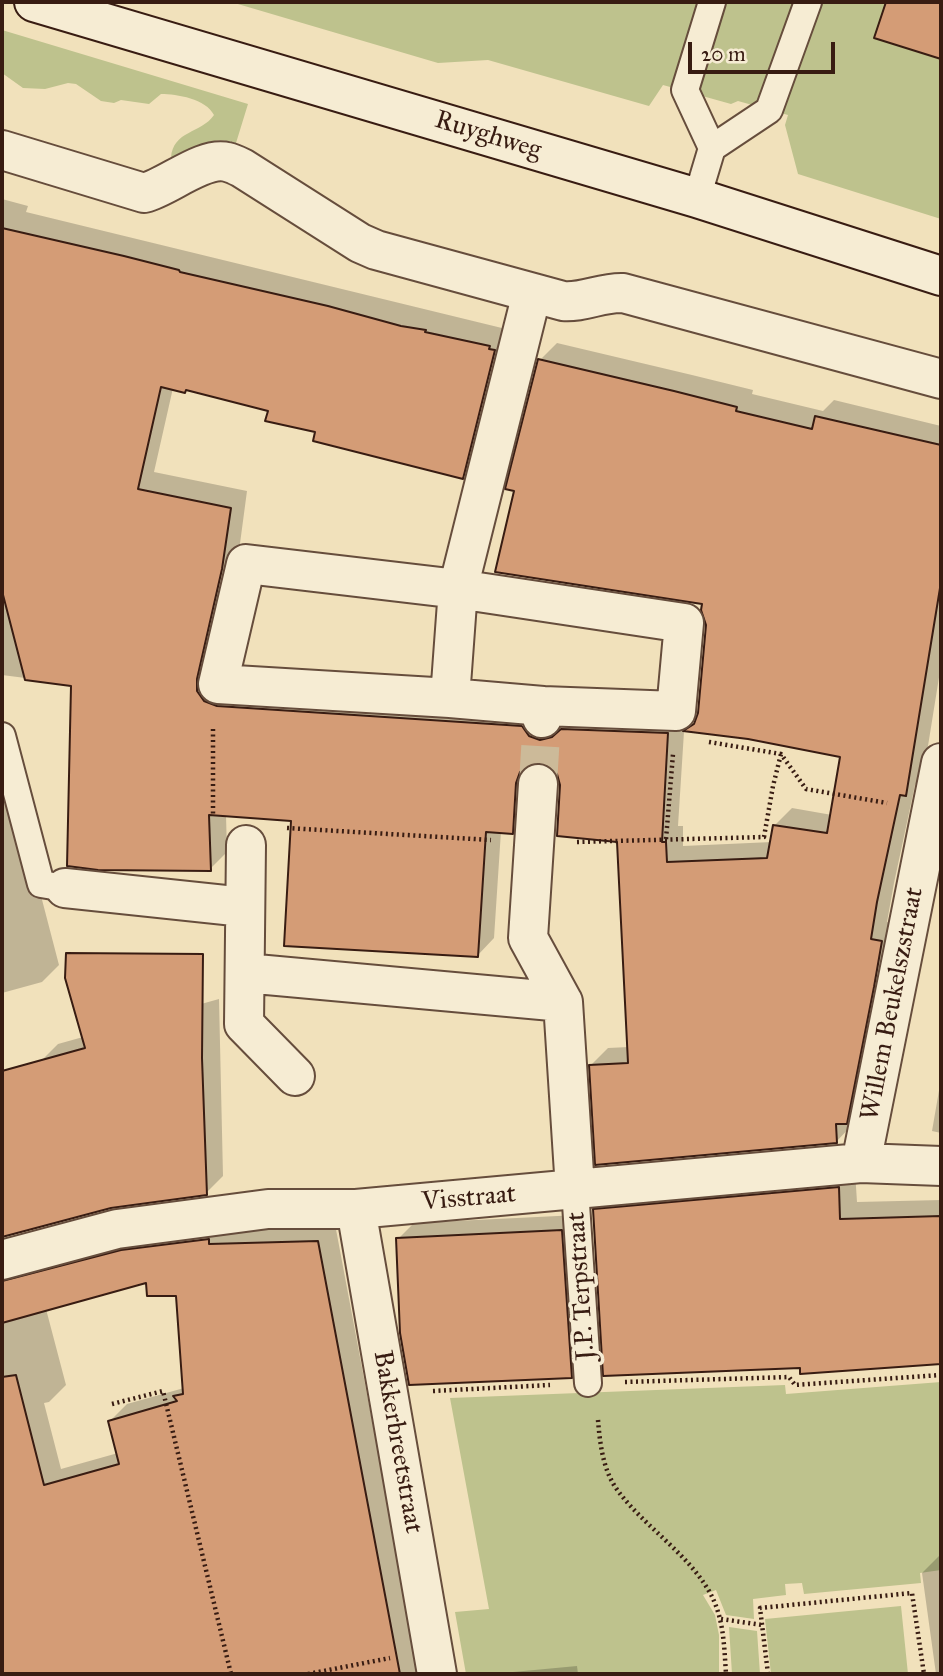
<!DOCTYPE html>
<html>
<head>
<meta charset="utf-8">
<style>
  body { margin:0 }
  #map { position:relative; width:943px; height:1676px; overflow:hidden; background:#f1e1bb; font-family:"IM FELL Great Primer",serif }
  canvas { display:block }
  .frame { position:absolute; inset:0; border:4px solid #381c12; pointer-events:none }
  .scale { position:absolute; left:688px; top:42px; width:147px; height:32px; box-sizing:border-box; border:4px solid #381c12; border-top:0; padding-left:9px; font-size:21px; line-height:24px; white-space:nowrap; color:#381c12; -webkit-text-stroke:5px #f6ecd3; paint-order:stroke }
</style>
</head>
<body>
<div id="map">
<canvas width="943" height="1676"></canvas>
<div class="frame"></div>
<div class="scale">20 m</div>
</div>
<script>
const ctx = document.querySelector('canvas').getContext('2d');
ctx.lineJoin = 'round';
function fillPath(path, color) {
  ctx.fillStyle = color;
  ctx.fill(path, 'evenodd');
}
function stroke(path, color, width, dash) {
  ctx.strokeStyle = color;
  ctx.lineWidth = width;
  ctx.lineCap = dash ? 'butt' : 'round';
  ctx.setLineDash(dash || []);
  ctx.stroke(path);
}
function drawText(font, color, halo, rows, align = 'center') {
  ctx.font = font + ' "IM FELL Great Primer",serif';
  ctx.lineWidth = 7;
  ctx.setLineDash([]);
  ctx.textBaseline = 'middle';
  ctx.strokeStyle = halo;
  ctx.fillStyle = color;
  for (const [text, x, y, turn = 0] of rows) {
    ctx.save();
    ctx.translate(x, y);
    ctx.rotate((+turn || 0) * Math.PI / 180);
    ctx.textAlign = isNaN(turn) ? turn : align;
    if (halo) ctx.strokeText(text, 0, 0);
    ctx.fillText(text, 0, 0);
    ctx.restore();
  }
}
const green = new Path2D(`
  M 231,2 L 941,2 L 941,219 L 798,174 L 785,125 L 788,115 L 738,101 L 731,104 L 663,85 L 649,106 L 488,60 L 438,63 Z
  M 2,30 L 248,104 L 236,143 C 206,133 195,154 171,158 C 173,130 201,134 214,115 C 206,99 177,94 161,94 L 149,104 L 121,100 L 114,103 L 101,101 L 76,84 L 68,83 L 45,89 L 23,88 L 2,73 Z
  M 941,1382 L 941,1570 L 920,1573 L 921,1583 L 804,1594 L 802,1583 L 785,1584 L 786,1595 L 753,1599 L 754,1619 L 726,1615 L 716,1590 L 703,1595 L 715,1615 L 719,1635 L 719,1674 L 466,1674 L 455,1612 L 489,1609 L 450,1398 L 785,1385 L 786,1394 Z
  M 901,1606 L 908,1674 L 771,1674 L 765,1619 Z
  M 729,1627 L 757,1631 L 760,1674 L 732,1674 Z`);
const shadow = new Path2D(`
  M 885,2 L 941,2 L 941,57 L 877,37 Z
  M 2,199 L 28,206 L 26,212 L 506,329 L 480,460 L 462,477 L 317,430 L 270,410 L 187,389 L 173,388 L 154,472 L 247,491 L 239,551 L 214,673 L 685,716 L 678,826 L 683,826 L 683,846 L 772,842 L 774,826 L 792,808 L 832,815 L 842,755 L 749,738 L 687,730 L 697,720 L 699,713 L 708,625 L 704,602 L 516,490 L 540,360 L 557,343 L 692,375 L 753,390 L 752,394 L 823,411 L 834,400 L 941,426 L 941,665 L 923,777 L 915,785 L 894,883 L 887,922 L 898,925 L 853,1124 L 836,1142 L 591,1065 L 608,1048 L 629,1047 L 619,841 L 562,785 L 559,773 L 550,764 L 539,760 L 533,762 L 529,814 L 512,832 L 501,831 L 494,938 L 477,956 L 293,819 L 226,815 L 227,852 L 210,869 L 72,684 L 2,675 Z
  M 2,746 L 59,965 L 42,982 L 2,993 Z
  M 219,999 L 223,1176 L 206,1193 L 111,1206 L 2,1236 L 2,1077 L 42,1065 L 41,1061 L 58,1044 Z
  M 941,1079 L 941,1133 L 932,1131 Z
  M 855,1171 L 857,1202 L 941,1200 L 941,1362 L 802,1372 L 802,1366 L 595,1210 L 612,1193 Z
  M 578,1215 L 587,1360 L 571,1376 L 398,1239 L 414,1223 Z
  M 335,1224 L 391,1522 L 395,1551 L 416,1654 L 424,1674 L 2,1674 L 2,1255 L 140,1234 ZM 148,1281 L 177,1294 L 184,1388 L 127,1404 L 110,1421 L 118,1453 L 61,1469 L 44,1403 L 49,1402 L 66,1385 L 46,1309 Z
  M 941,1554 L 941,1674 L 936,1674 L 922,1573 Z
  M 577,1666 L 578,1674 L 511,1674 L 513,1672 Z`);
const building = new Path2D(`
  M 886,2 L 941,2 L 941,59 L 874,38 Z
  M 2,228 L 124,256 L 179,270 L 180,272 L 328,306 L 401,326 L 426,330 L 425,332 L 490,346 L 489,349 L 495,350 L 463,479 L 313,441 L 315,432 L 265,421 L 268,411 L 186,390 L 185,393 L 161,387 L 138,489 L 231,508 L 222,569 L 197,679 L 197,691 L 204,701 L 217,706 L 522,726 L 529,736 L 540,740 L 552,737 L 561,729 L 668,733 L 662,842 L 666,842 L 667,862 L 767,858 L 773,825 L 827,833 L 840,757 L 748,739 L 683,731 L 694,724 L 698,713 L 706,625 L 701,610 L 702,604 L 495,572 L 514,491 L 505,489 L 538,359 L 674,391 L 737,407 L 736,411 L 812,429 L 815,416 L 941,445 L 941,582 L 906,796 L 900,795 L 877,902 L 871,939 L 882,941 L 874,987 L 847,1124 L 836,1124 L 837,1143 L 595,1165 L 589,1065 L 628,1063 L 617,842 L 557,836 L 560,785 L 557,774 L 550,766 L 539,762 L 529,764 L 520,772 L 516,783 L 513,834 L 486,832 L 478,957 L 284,946 L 291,821 L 209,815 L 211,871 L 98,870 L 67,866 L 71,686 L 25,680 L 2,591 Z
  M 66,953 L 203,954 L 202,1058 L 207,1195 L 111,1208 L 2,1237 L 2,1071 L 85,1048 L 65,978 Z
  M 839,1187 L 840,1219 L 941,1216 L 941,1364 L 800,1374 L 800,1368 L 603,1376 L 593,1209 Z
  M 562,1230 L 572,1378 L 409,1385 L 400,1333 L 396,1238 Z
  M 209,1239 L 209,1244 L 318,1241 L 400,1674 L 2,1674 L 2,1377 L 16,1375 L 44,1485 L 119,1464 L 108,1421 L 177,1401 L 173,1396 L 183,1394 L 176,1296 L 147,1296 L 146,1283 L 2,1323 L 2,1281 L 121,1250 Z`);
const streetTunnel = new Path2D(`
  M 538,784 L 542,718`);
const path = new Path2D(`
  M 213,729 L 213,815
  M 709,742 L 781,754 L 806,789 L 887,803
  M 287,828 L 491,840
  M 666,839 L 673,754
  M 577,842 L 764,837 L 773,786 L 781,754
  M 625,1382 L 789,1377 L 795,1385 L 941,1375
  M 433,1391 L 550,1385
  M 112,1404 L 163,1391 L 231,1674
  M 598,1420 C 600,1444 603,1471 618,1491 C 645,1527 686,1552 709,1591 C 724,1617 724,1645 726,1674
  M 721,1619 L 762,1625
  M 308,1674 L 390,1658
  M 768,1674 L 760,1608 L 912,1593 L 924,1674`);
const lane = new Path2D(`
  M 712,2 L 685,90 L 712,148
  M 697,198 L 712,148 L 769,110 L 808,2
  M 2,736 L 41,884 L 65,888
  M 575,1189 L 588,1383`);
const street = new Path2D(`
  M 2,150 L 144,193 C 168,187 203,156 227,162 C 232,163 238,166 242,168 L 360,243 L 376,250 L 563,301 C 583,303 602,292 623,293 L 941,379
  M 450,698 L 218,684 L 246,564 L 458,589 L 532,293
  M 542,718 L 543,706 L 676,711 L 684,623 L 458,589 L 450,698 L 543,706
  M 538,784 L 528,938 L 563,1002 L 575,1189
  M 246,845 L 244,1024 L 295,1076
  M 65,888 L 244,907
  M 245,973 L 563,1002
  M 861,1163 L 941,763
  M 356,1209 L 437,1674
  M 2,1260 L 117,1229 L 268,1209 L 356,1209 L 861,1163 L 941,1166`);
const secondary = new Path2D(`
  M 34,2 L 697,198 L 941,276`);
const streetNames = [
  ["Ruyghweg",488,136,17],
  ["Willem Beukelszstraat",893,1004,-79],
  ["Visstraat",469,1199,-5],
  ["J.P. Terpstraat",582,1286,-94],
  ["Bakkerbreetstraat",397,1442,80]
];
fillPath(green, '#bec28d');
fillPath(shadow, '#0003');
fillPath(building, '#d49c76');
stroke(building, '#381c12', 2);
stroke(streetTunnel, '#ccba99', 38, [38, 19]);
stroke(lane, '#664d3c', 30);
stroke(street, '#664d3c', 42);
stroke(secondary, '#381c12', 42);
stroke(path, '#381c12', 4.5, [2, 3.5]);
stroke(lane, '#f6ecd3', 26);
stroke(street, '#f6ecd3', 38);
stroke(secondary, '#f6ecd3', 38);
drawText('26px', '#381c12', '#f6ecd3', streetNames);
</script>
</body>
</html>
